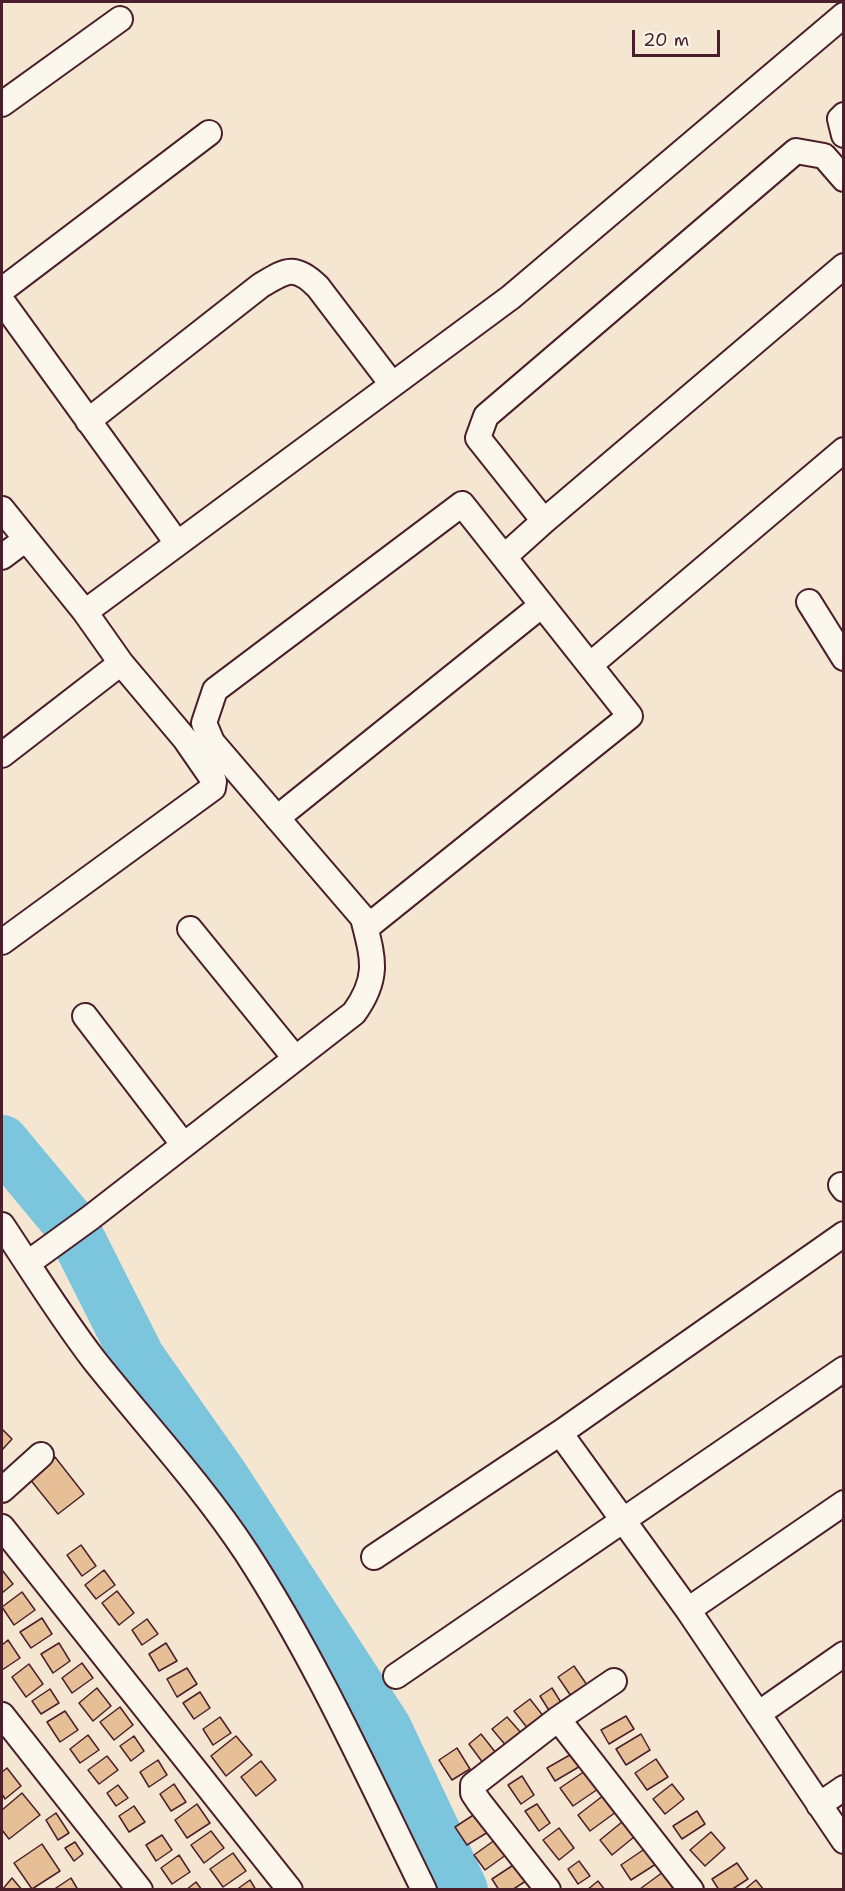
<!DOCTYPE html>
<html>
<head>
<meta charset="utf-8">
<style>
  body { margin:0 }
  #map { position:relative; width:845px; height:1891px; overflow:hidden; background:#f5e6d2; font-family:"Shantell Sans",sans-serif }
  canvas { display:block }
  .frame { position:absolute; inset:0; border:3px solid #4a1f2b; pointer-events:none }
  .scale { position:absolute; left:632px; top:30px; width:88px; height:27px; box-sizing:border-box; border:3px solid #4a1f2b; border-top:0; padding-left:8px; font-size:18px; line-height:21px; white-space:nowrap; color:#4a1f2b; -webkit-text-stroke:4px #fbf7ec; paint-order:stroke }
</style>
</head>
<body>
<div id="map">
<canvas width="845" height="1891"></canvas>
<div class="frame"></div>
<div class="scale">20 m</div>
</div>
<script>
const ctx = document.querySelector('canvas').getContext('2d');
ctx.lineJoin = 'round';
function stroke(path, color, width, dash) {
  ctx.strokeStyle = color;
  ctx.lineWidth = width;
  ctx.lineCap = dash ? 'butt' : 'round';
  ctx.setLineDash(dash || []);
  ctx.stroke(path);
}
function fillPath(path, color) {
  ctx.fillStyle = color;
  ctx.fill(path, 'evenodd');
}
const river = new Path2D(`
  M 2,1142 L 71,1225 L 138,1358 L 221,1476 L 385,1729 L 461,1890`);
const building = new Path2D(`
  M 2,1429 L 12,1439 L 2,1450 Z
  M 55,1457 L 84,1494 L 58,1514 L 29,1478 Z
  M 81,1545 L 96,1566 L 82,1576 L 67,1555 Z
  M 2,1570 L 13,1584 L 2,1593 Z
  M 104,1570 L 115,1585 L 96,1599 L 85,1585 Z
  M 117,1591 L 134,1613 L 119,1625 L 102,1603 Z
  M 22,1592 L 35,1610 L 14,1625 L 2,1607 Z
  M 42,1618 L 52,1634 L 31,1648 L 20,1632 Z
  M 147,1619 L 158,1634 L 142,1645 L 132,1630 Z
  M 8,1640 L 20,1658 L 2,1670 L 2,1645 Z
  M 59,1643 L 70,1661 L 53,1673 L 41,1654 Z
  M 166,1643 L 177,1661 L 159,1671 L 149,1654 Z
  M 82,1663 L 93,1678 L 72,1693 L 62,1678 Z
  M 29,1664 L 43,1684 L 26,1697 L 12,1677 Z
  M 574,1666 L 587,1685 L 571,1696 L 558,1677 Z
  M 187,1668 L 197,1684 L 177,1697 L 167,1679 Z
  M 97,1688 L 111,1706 L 93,1721 L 79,1703 Z
  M 552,1688 L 562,1704 L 550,1712 L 540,1696 Z
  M 50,1689 L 59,1703 L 41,1714 L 32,1701 Z
  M 200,1692 L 210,1708 L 194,1719 L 183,1703 Z
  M 530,1699 L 544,1717 L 529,1730 L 514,1711 Z
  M 120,1707 L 133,1725 L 114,1740 L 100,1722 Z
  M 65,1711 L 78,1730 L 60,1742 L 47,1722 Z
  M 626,1716 L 634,1729 L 609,1744 L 601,1730 Z
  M 220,1717 L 231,1733 L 213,1745 L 203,1729 Z
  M 507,1717 L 523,1735 L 508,1748 L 492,1729 Z
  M 481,1734 L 496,1753 L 483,1763 L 469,1744 Z
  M 641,1734 L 650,1750 L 626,1765 L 616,1749 Z
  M 88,1735 L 99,1750 L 80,1763 L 70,1749 Z
  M 134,1736 L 144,1751 L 131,1761 L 120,1746 Z
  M 236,1736 L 252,1755 L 226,1776 L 211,1756 Z
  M 457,1748 L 470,1769 L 452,1780 L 439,1760 Z
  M 575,1752 L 582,1765 L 555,1781 L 547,1768 Z
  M 107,1756 L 118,1770 L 99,1784 L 88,1770 Z
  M 656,1759 L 668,1777 L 647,1790 L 635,1773 Z
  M 158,1760 L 167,1775 L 149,1787 L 140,1772 Z
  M 261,1761 L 276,1780 L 256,1796 L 241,1777 Z
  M 7,1768 L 21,1786 L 5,1799 L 2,1794 L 2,1772 Z
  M 585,1771 L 598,1789 L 573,1806 L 560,1788 Z
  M 522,1776 L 534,1795 L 521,1804 L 508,1785 Z
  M 174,1784 L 186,1802 L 171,1811 L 160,1794 Z
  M 672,1784 L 684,1799 L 665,1814 L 653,1799 Z
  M 118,1785 L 128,1798 L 116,1806 L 107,1793 Z
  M 22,1793 L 40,1815 L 9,1839 L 2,1830 L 2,1810 Z
  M 604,1795 L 616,1812 L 590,1831 L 578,1815 Z
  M 197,1804 L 210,1823 L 187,1838 L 175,1820 Z
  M 537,1804 L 550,1823 L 539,1831 L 525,1811 Z
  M 134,1806 L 145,1822 L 129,1832 L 119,1816 Z
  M 481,1810 L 493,1829 L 467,1845 L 455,1827 Z
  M 697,1811 L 705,1824 L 682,1839 L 673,1826 Z
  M 56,1813 L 69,1833 L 58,1840 L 46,1820 Z
  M 622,1822 L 634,1837 L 612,1855 L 600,1840 Z
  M 559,1828 L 574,1848 L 559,1860 L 543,1840 Z
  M 211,1831 L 224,1848 L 204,1863 L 191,1845 Z
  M 711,1832 L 725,1848 L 705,1866 L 690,1850 Z
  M 162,1835 L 172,1850 L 156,1861 L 146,1845 Z
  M 499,1837 L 510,1852 L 485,1870 L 474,1855 Z
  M 75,1842 L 83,1854 L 74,1861 L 65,1848 Z
  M 42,1844 L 60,1871 L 32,1889 L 14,1863 Z
  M 646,1848 L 656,1864 L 631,1880 L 621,1865 Z
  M 233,1853 L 246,1871 L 223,1887 L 210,1869 Z
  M 179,1855 L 190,1872 L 172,1884 L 161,1868 Z
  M 521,1860 L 532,1877 L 512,1890 L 499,1890 L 492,1879 Z
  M 579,1861 L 590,1876 L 578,1884 L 568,1869 Z
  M 737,1863 L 748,1879 L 731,1890 L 719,1890 L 712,1879 Z
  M 663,1872 L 676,1890 L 640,1890 L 640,1889 Z
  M 12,1878 L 22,1890 L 2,1890 Z
  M 71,1878 L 78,1890 L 53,1890 Z
  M 250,1880 L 256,1890 L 236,1890 Z
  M 756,1880 L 764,1890 L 744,1890 Z
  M 598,1881 L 605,1890 L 587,1890 Z
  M 196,1882 L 202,1890 L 186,1890 Z`);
const minor = new Path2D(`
  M 2,104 L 120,19
  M 844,115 L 840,119 L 844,135
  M 2,290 L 209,133
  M 2,301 L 177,543
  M 88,421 L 260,286 C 285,271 294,263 318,287 L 391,383
  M 2,509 L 85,612 L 121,663 L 185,739 L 214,781 L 213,788 L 2,942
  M 544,521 L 844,266
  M 2,557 L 26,539
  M 504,557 L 544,521 L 478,438 L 486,416 L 796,151 L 824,156 L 844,179
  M 809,602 L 844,658
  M 85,612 L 511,297 L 844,15
  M 590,665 L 844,450
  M 2,755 L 121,663
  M 277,818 L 542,605
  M 190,929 L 295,1058
  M 85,1016 L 183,1144
  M 841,1185 L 844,1189
  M 2,1225 C 32,1270 61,1317 94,1360 C 145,1424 201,1484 246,1552 C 315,1658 368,1776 424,1890
  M 844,1234 L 560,1433 L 688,1610 L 844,1841
  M 28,1263 L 90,1218 L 354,1013 C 380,977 373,958 363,918 L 212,742 L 204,723 L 215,690 L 462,504 L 630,716 L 366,928
  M 2,1490 L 41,1455
  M 2,1527 L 290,1890
  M 374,1557 L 560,1433
  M 688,1610 L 844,1503
  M 396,1676 L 844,1369
  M 758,1714 L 844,1654
  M 2,1715 L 140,1890
  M 558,1719 L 614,1681
  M 819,1805 L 844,1788
  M 548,1890 L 479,1802 L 473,1793 L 473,1785 L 558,1719 L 691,1890`);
stroke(river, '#7cc6dd', 54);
fillPath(building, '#e6bf96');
stroke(building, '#4a1f2b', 1.5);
stroke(minor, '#4a1f2b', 28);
stroke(minor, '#fbf7ec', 24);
</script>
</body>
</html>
